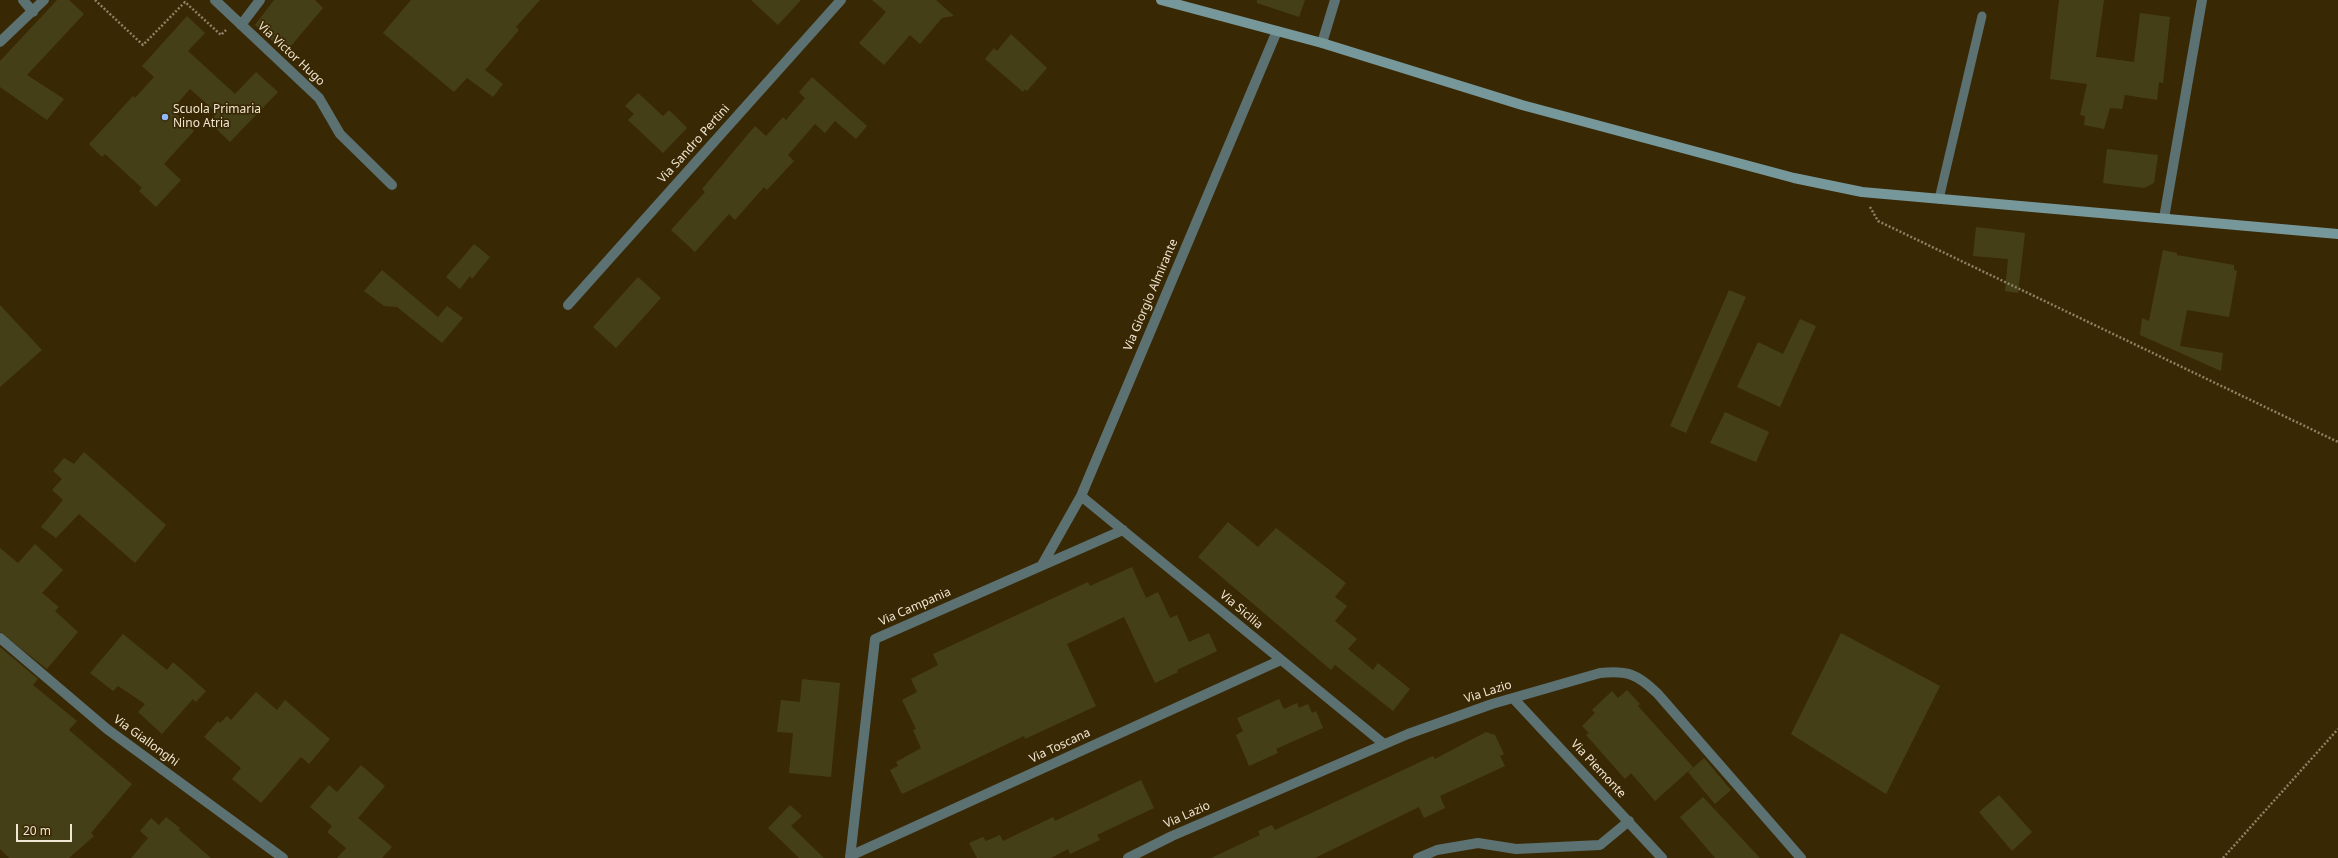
<!DOCTYPE html>
<html>
<head>
<meta charset="utf-8">
<style>
  body { margin:0 }
  #map { position:relative; width:2338px; height:858px; overflow:hidden; background:#392804; font-family:"Noto Sans",sans-serif }
  canvas { display:block }
  .scale { position:absolute; left:16px; top:824px; width:56px; height:18px; box-sizing:border-box; border:2px solid #f1e6d3; border-top:0; padding-left:5px; font-size:12px; line-height:14px; white-space:nowrap; color:#f1e6d3; -webkit-text-stroke:3px #392804; paint-order:stroke }
</style>
</head>
<body>
<div id="map">
<canvas width="2338" height="858"></canvas>
<div class="scale">20 m</div>
</div>
<script>
const ctx = document.querySelector('canvas').getContext('2d');
ctx.lineJoin = 'round';
function fillPath(path, color) {
  ctx.fillStyle = color;
  ctx.fill(path, 'evenodd');
}
function stroke(path, color, width, dash) {
  ctx.strokeStyle = color;
  ctx.lineWidth = width;
  ctx.lineCap = dash ? 'butt' : 'round';
  ctx.setLineDash(dash || []);
  ctx.stroke(path);
}
function drawText(font, color, halo, rows, align = 'center') {
  ctx.font = font + ' "Noto Sans",sans-serif';
  ctx.lineWidth = 3.5;
  ctx.setLineDash([]);
  ctx.textBaseline = 'middle';
  ctx.strokeStyle = halo;
  ctx.fillStyle = color;
  for (const [text, x, y, turn = 0] of rows) {
    ctx.save();
    ctx.translate(x, y);
    ctx.rotate((+turn || 0) * Math.PI / 180);
    ctx.textAlign = isNaN(turn) ? turn : align;
    if (halo) ctx.strokeText(text, 0, 0);
    ctx.fillText(text, 0, 0);
    ctx.restore();
  }
}
const building = new Path2D(`
  M 57,0 L 69,0 L 84,14 L 27,75 L 64,99 L 47,120 L 0,87 L 0,61 Z
  M 274,0 L 315,0 L 323,8 L 285,53 L 255,25 Z
  M 411,0 L 540,0 L 516,27 L 519,30 L 485,70 L 503,84 L 493,97 L 467,78 L 454,92 L 383,33 Z
  M 751,0 L 801,0 L 778,25 Z
  M 872,0 L 936,0 L 954,16 L 942,18 L 920,44 L 910,35 L 884,65 L 859,43 L 886,12 Z
  M 1257,0 L 1305,0 L 1299,17 L 1257,3 Z
  M 2059,0 L 2104,0 L 2096,57 L 2098,57 L 2134,62 L 2140,13 L 2170,17 L 2163,83 L 2159,82 L 2157,100 L 2125,95 L 2122,109 L 2110,108 L 2104,129 L 2084,125 L 2085,116 L 2080,115 L 2087,84 L 2050,79 Z
  M 187,16 L 205,33 L 188,51 L 235,94 L 256,72 L 278,92 L 230,142 L 209,122 L 217,113 L 190,89 L 172,110 L 194,131 L 164,164 L 181,180 L 156,207 L 139,191 L 142,188 L 105,154 L 102,157 L 89,144 L 133,96 L 135,98 L 154,77 L 142,66 Z
  M 1011,34 L 1047,68 L 1027,91 L 1025,89 L 1023,92 L 985,59 L 994,48 L 997,51 Z
  M 812,77 L 867,126 L 856,139 L 835,121 L 825,133 L 815,124 L 788,155 L 794,161 L 767,190 L 764,187 L 735,220 L 729,214 L 695,252 L 671,230 L 705,192 L 702,189 L 755,126 L 766,136 L 783,117 L 786,120 L 805,98 L 799,92 Z
  M 638,93 L 663,116 L 669,110 L 687,128 L 663,153 L 628,120 L 634,114 L 625,106 Z
  M 2107,149 L 2158,155 L 2154,183 L 2144,188 L 2103,183 Z
  M 1976,227 L 2025,233 L 2018,293 L 2005,291 L 2008,259 L 1973,256 Z
  M 474,244 L 490,257 L 472,279 L 470,276 L 460,289 L 446,277 Z
  M 2163,250 L 2177,253 L 2177,255 L 2234,265 L 2234,270 L 2237,271 L 2229,317 L 2187,310 L 2180,346 L 2223,353 L 2221,371 L 2140,335 L 2142,318 L 2149,321 Z
  M 382,270 L 438,317 L 447,306 L 463,318 L 442,343 L 397,307 L 384,306 L 364,291 Z
  M 638,277 L 661,298 L 616,348 L 593,327 Z
  M 1729,290 L 1746,297 L 1686,433 L 1670,426 Z
  M 0,305 L 42,350 L 0,387 Z
  M 1800,319 L 1816,326 L 1780,407 L 1737,387 L 1758,342 L 1783,354 Z
  M 1725,412 L 1769,432 L 1756,462 L 1710,443 Z
  M 84,452 L 166,525 L 135,563 L 79,514 L 56,538 L 41,527 L 63,500 L 52,490 L 62,479 L 53,471 L 64,458 L 74,464 Z
  M 1228,522 L 1258,547 L 1276,528 L 1346,583 L 1335,597 L 1347,606 L 1335,621 L 1357,639 L 1348,649 L 1373,670 L 1378,663 L 1410,689 L 1393,711 L 1335,665 L 1331,670 L 1198,557 Z
  M 35,544 L 63,570 L 42,593 L 59,607 L 55,611 L 78,632 L 47,669 L 0,632 L 0,548 L 18,563 Z
  M 1132,567 L 1146,598 L 1158,592 L 1170,618 L 1177,615 L 1189,642 L 1209,633 L 1217,651 L 1177,670 L 1178,672 L 1155,683 L 1124,617 L 1067,644 L 1096,706 L 1025,739 L 1024,736 L 902,794 L 890,770 L 898,766 L 896,762 L 921,748 L 913,730 L 916,729 L 902,700 L 917,692 L 911,679 L 938,665 L 933,654 L 1088,582 L 1090,586 Z
  M 1841,633 L 1940,686 L 1886,794 L 1791,734 Z
  M 123,634 L 167,670 L 173,662 L 206,691 L 196,702 L 193,699 L 162,734 L 138,712 L 145,704 L 118,686 L 113,691 L 90,673 Z
  M 0,647 L 38,679 L 33,685 L 77,721 L 69,730 L 132,784 L 91,833 L 94,836 L 69,858 L 9,858 L 0,849 Z
  M 802,679 L 840,683 L 831,777 L 789,773 L 793,733 L 777,732 L 781,700 L 800,702 Z
  M 1627,690 L 1640,704 L 1638,706 L 1693,767 L 1655,801 L 1631,773 L 1625,779 L 1586,735 L 1589,733 L 1582,726 L 1595,713 L 1592,710 L 1612,691 L 1618,698 Z
  M 256,692 L 277,710 L 285,700 L 330,739 L 309,764 L 301,757 L 261,803 L 232,779 L 241,768 L 204,737 L 218,721 L 220,723 L 227,716 L 231,720 Z
  M 1279,699 L 1284,709 L 1297,703 L 1299,708 L 1308,704 L 1312,713 L 1316,711 L 1323,728 L 1276,749 L 1278,753 L 1249,766 L 1236,735 L 1243,731 L 1237,718 Z
  M 1486,732 L 1495,735 L 1504,754 L 1500,756 L 1505,766 L 1440,796 L 1445,808 L 1424,818 L 1419,807 L 1315,858 L 1211,858 L 1260,835 L 1258,831 L 1272,825 L 1275,830 L 1433,756 L 1435,759 Z
  M 1704,758 L 1731,790 L 1715,804 L 1688,772 Z
  M 361,765 L 385,786 L 358,818 L 392,847 L 382,858 L 337,858 L 346,848 L 327,832 L 332,826 L 310,807 L 329,785 L 337,792 Z
  M 1141,780 L 1154,808 L 1097,835 L 1100,840 L 1070,854 L 1068,849 L 1051,858 L 977,858 L 969,843 L 983,837 L 986,841 L 1000,835 L 1003,841 L 1053,817 L 1055,821 Z
  M 1999,795 L 2032,832 L 2012,851 L 1979,812 Z
  M 1703,797 L 1760,858 L 1715,858 L 1680,817 Z
  M 790,805 L 802,816 L 791,826 L 824,858 L 799,858 L 768,828 Z
  M 166,817 L 180,828 L 179,830 L 211,858 L 131,858 L 148,838 L 140,831 L 151,818 L 159,825 Z`);
const path = new Path2D(`
  M 95,0 L 143,45 L 185,2 L 221,35 L 226,30
  M 1870,207 L 1878,221 L 2338,442
  M 2223,858 L 2338,729`);
const lane = new Path2D(`
  M 1939,199 L 1982,16`);
const street = new Path2D(`
  M 23,0 L 33,12
  M 215,0 L 319,98 L 340,134 L 392,185
  M 241,25 L 260,0
  M 0,42 L 44,0
  M 1322,43 L 1335,0
  M 2164,218 L 2202,0
  M 568,305 L 841,0
  M 1081,496 L 1384,744
  M 1042,565 L 1081,496 L 1277,31
  M 0,638 L 107,729 L 283,858
  M 1513,698 L 1662,858
  M 850,856 L 1281,660
  M 850,858 L 875,639 L 1123,530
  M 1128,858 L 1172,836 L 1408,734 L 1492,704 L 1600,673 C 1627,670 1637,674 1657,693 L 1801,858
  M 1418,858 L 1437,850 L 1478,843 L 1516,849 L 1600,845 L 1629,821`);
const secondary = new Path2D(`
  M 1161,0 L 1322,43 L 1522,105 L 1794,178 L 1862,192 L 2338,234`);
const markers = [
  [165,117,4,"#91b8fd"]
];
const streetNames = [
  ["Via Victor Hugo",291,54,43],
  ["Via Sandro Pertini",694,144,-48],
  ["Via Giorgio Almirante",1151,295,-67],
  ["Via Campania",915,607,-24],
  ["Via Sicilia",1241,610,40],
  ["Via Lazio",1488,692,-18],
  ["Via Giallonghi",146,741,36],
  ["Via Toscana",1060,746,-25],
  ["Via Piemonte",1598,769,47],
  ["Via Lazio",1187,815,-24]
];
const poiNames = [
  ["Scuola Primaria",173,110],
  ["Nino Atria",173,124]
];
fillPath(building, '#453f18');
stroke(path, '#8f8165', 2.5, [2, 2]);
stroke(lane, '#5c7172', 9);
stroke(street, '#5c7172', 10);
stroke(secondary, '#76989b', 10);
for (const [x, y, r, color] of markers) {
  const dot = new Path2D();
  dot.arc(x, y, r, 0, 2 * Math.PI);
  ctx.fillStyle = color;
  ctx.fill(dot);
  stroke(dot, '#392804', 1.5);
}
drawText('12px', '#f1e6d3', '#392804', streetNames);
drawText('12px', '#f1e6d3', '#392804', poiNames, 'left');
</script>
</body>
</html>
